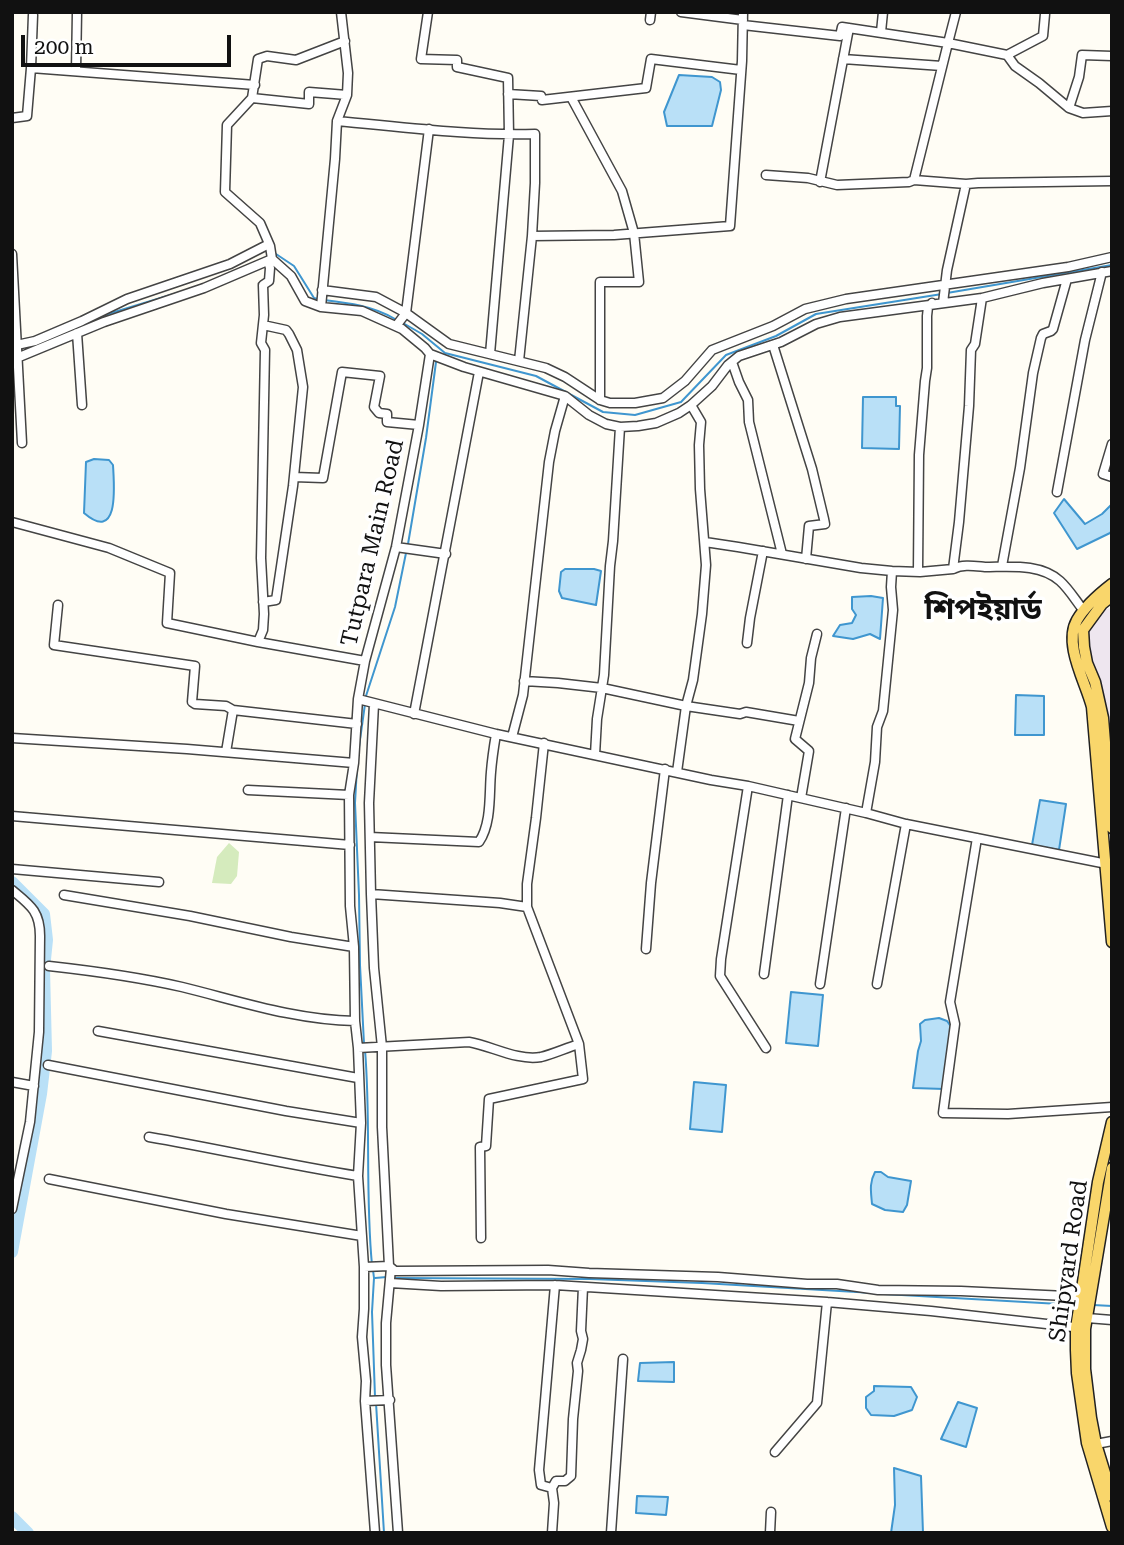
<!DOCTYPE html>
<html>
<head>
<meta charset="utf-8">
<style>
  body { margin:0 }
  #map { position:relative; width:1124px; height:1545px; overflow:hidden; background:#fffdf5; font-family:"Roboto Serif",serif }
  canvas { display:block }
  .frame { position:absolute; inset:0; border:14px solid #111; pointer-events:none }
  .scale { position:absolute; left:21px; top:35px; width:210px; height:32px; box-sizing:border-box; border:4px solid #111; border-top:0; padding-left:9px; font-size:21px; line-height:24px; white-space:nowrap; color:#111; -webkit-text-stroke:5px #fff; paint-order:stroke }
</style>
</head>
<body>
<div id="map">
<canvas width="1124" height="1545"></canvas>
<div class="frame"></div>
<div class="scale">200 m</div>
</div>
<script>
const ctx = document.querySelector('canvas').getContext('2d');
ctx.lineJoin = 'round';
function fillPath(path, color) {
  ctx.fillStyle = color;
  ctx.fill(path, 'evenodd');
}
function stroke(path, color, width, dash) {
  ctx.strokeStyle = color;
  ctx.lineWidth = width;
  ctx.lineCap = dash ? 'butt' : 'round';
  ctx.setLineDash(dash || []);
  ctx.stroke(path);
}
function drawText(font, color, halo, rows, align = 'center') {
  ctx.font = font + ' "Roboto Serif","Noto Sans Bengali",serif';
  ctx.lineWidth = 7;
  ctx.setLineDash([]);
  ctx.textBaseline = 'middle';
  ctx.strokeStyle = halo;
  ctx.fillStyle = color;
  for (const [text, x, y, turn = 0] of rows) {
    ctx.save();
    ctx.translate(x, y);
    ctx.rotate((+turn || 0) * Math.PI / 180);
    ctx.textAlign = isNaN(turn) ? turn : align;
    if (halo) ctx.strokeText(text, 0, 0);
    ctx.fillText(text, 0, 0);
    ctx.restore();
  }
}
const industrial = new Path2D(`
  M 1112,608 L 1112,770 L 1107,711 L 1097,676 L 1089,657 L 1087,631 L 1103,609 Z`);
const green = new Path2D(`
  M 229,843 L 239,852 L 237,876 L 231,884 L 212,883 L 217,857 Z`);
const water = new Path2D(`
  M 679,75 L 712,77 L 720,82 L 721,90 L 712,126 L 667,126 L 664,112 Z
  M 863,397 L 896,397 L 896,406 L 900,406 L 899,449 L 862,448 Z
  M 94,459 L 109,460 L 113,465 C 114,484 120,544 84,513 L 86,462 Z
  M 1064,499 L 1085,524 L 1102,514 L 1112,504 L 1112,530 L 1110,533 L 1077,549 L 1054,513 Z
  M 565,569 L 594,569 L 601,571 L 596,605 L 562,598 L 559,591 L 561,572 Z
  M 871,596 L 883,598 L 880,639 L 870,634 L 853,639 L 833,636 L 840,625 L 852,623 L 856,615 L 852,609 L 852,597 Z
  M 1016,695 L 1044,696 L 1044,735 L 1015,735 Z
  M 1040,800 L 1066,804 L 1059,850 L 1032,845 Z
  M 791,992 L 823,995 L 818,1046 L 786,1043 Z
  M 939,1018 L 947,1021 L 952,1028 L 944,1089 L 913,1088 L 918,1051 L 921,1041 L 920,1024 L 925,1020 Z
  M 694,1082 L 726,1085 L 722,1132 L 690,1129 Z
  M 875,1172 L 881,1172 L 888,1177 L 911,1181 L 907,1205 L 903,1212 L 885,1210 L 872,1204 C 871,1192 869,1183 875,1172 Z
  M 674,1362 L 674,1382 L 638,1381 L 640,1363 Z
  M 874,1386 L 911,1387 L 917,1397 L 912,1410 L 894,1416 L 871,1415 L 866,1408 L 866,1397 L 874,1391 Z
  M 958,1402 L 977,1408 L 966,1447 L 941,1439 Z
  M 894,1468 L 921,1476 L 923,1533 L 891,1533 L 895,1505 Z
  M 637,1496 L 668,1497 L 666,1515 L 636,1513 Z`);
const stream = new Path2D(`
  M 276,254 L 294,266 L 314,298 L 318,299
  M 947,293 L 1112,265
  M 324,300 C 349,303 373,306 395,319
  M 98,317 L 187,290
  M 403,323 L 422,334 L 445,353 L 536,376 L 603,412 L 635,415 L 681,402 L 726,355 L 776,336 L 816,314 L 942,294
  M 25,350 L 58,335
  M 408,544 L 426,438 L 436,362
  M 365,699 L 395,607 L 406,553
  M 358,754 L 365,704
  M 357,767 L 355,803 L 359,895 L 360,965 L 364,1044
  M 365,1050 C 371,1121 365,1193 372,1265
  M 373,1270 L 374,1278 L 372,1312 L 375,1397
  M 375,1278 L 387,1277
  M 394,1278 L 590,1279 L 702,1283 L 874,1293
  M 884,1294 L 1077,1305
  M 1093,1305 L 1112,1306
  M 376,1403 L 384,1533`);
const river = new Path2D(`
  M 12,882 L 44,914 L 47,940 L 44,969 L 46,1051 L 41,1094 L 12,1252
  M 12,1517 L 28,1533`);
const minor = new Path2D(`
  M 428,12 L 421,59 L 457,60 L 457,67 L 508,78 L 509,135 L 490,354
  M 681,12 L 743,20
  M 956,12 L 948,43 L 1007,55 L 1043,36 L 1045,14
  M 650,20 L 651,12
  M 743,25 L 840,36 L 842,27 L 948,43 L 914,180
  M 881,32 L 883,12
  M 1007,55 L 1015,66 L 1039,83 L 1069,108 L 1083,113 L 1112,111
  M 843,59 L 942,66
  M 31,68 L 33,15
  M 76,71 L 77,12
  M 508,94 L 541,96 L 542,100 L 646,88 L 651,59 L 741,70
  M 571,97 L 622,191 L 634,233 L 639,282 L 600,282 L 600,400
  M 252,98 L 309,104 L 309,92 L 347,95
  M 1069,108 L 1079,77 L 1082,55 L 1112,56
  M 12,118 L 27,116 L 31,68 L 255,85
  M 337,121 C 403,127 470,136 535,134 L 535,183 L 532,236 L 614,235 L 730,226 L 742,61 L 743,12
  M 766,175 L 808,178 L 837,185 L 909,182 L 914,180 L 966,184 L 978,183 L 1112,181
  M 820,182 L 849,28
  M 12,254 L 22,443
  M 272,259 L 270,246 L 260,223 L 225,192 L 227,125 L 252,98 L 258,59 L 267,56 L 296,60 L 345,41
  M 268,261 L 270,268 L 269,281 L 263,285 L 264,315 L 261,343 L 265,350 L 261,558 L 264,614 L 263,630 L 258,642 L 365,661
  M 322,290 L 376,297 L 406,313 L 449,344 L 546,368 L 565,377 L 600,400 L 610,403 L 635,403 L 663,398 L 685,381 L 712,350 L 773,326 L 805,309 L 846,299 L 1068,267 L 1112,257
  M 943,303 L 947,270 L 966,184
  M 321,307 L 335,159 L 337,121 L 347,95 L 348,73 L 341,12
  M 396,326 L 406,313 L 429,129
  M 77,333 L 82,405
  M 773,345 L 812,469 L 824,519 L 825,524 L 809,526 L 806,559
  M 12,346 L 35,341 L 82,321 L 127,299 L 230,264 L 269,244
  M 430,354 L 464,367 L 565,396 L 589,415 L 606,424 L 620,427 L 638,426 L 656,423 L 679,413 L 691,405 L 712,386 L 728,365 L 739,356 L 781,342 L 816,324 L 840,317 L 982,298 L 1043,283 L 1112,271
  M 12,360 L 104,322 L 204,288 L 272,259 L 291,276 L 305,301 L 321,307 L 362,311 L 402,329 L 425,348 L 430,354 L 419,425 L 396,547 L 365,661 L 358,699 L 354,763 L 349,795 L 350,906 L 354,947 L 355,1021 L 358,1048 L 361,1123 L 358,1176 L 364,1267 L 364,1309 L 362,1337 L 366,1381 L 365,1401 L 375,1533
  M 519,361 L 532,236
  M 732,362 L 739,382 L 748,400 L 749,422 L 782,554
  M 1112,444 L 1103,474 L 1112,477
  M 294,477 L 323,478 L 342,372 L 380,376 L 374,407 L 379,413 L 387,414 L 387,422 L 419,425
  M 1057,492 L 1085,340 L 1102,272
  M 12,522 L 109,548 L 170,573 L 167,623 L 258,642
  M 705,542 L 738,547 L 861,568 L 892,571 L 920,572 L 953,569 C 963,564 974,566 985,567 C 1009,567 1040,563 1060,581 C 1069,589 1076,601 1084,611
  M 396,547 L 446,554
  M 1002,566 L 1020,468 L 1033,373 L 1041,338 L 1043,334 L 1051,331 L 1053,329 L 1067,279
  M 953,569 L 959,522 L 969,406 L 971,350 L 975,344 L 982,298
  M 918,571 L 919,455 L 925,381 L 927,368 L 927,316 L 928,307 L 932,303
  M 263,602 L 276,600 L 293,486 L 303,387 L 297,350 L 289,334 L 286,330 L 263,325
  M 58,605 L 54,645 L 195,666 L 192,702 L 195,704 L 226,706 L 233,710 L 226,752
  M 747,643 L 750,618 L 763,551
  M 524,681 L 558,683 L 602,688 L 686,706 L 740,714 L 746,712 L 799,721
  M 358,699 L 496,734 L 711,780 L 748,786 L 866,813 L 906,824 L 1112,865
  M 233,710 L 357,724
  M 414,714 L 479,372
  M 512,737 L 523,695 L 549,462 L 555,431 L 565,396
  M 12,738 L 187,749 L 354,763
  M 595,755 L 597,719 L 604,675 L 610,566 L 613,541 L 620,427
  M 677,772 L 686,706 L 693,680 L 702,614 L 706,565 L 700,489 L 699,445 L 701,422 L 691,405
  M 748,786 L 721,959 L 720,976 L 766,1048
  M 248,790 L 349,795
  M 801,798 L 809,751 L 795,739 L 809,683 L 811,658 L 817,634
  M 866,813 L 875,762 L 877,727 L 883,711 L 893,610 L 891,587 L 892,571
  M 12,816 L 350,845
  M 370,837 L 479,842 C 492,823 489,793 491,772 C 492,759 494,746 496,734
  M 977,838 L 950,1002 L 955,1024 L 943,1113 L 1008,1114 L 1112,1107
  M 12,869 L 159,882
  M 12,890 C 30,905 40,911 40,936 L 39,1032 L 30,1122 L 12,1209
  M 371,894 L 500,903 L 527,907
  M 64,895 L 190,916 L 291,937 L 354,947
  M 646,949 L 651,883 L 665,769
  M 49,966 C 94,971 138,977 182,987 C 239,1001 295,1020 355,1021
  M 764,974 L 788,795
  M 820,984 L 846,808
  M 877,984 L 906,824
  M 98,1031 L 358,1078
  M 358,1048 L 469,1042 C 492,1046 517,1061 541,1057 C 553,1054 566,1048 579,1044
  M 48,1065 L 286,1111 L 361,1123
  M 12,1082 L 34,1086
  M 149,1137 C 219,1149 288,1165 358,1176
  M 49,1179 L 226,1214 L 362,1236
  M 481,1238 L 480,1147 L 486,1146 L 489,1099 L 583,1079 L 579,1044 L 527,907 L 527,884 L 536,818 L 544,743
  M 389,1266 L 395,1271 L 548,1270 L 589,1273 L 718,1277 L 807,1284 L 837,1284 L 878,1290 L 961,1291 L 1087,1297
  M 364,1267 L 389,1266 L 382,1127 L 382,1047 L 374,968 L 371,894 L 369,803 L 374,704
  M 391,1268 L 386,1323 L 386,1365 L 398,1533
  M 390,1283 L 441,1286 L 555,1285 L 827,1302 L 931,1311 L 1082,1328
  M 1087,1318 L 1112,1320
  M 365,1401 L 390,1400
  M 1096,1444 L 1112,1441
  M 775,1452 L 817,1403 L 827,1302
  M 552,1488 L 556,1481 L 565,1481 L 571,1476 L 573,1419 L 578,1371 L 577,1363 L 581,1350 L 583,1339 L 581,1331 L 583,1287
  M 552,1533 L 554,1503 L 552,1488 L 541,1485 L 539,1470 L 555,1285
  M 611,1533 L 623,1359
  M 770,1533 L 771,1512`);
const major = new Path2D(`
  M 1112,584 C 1099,594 1085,606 1077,620 C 1063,644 1086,683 1092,707 L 1112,942
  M 1112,596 L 1102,604 L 1083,630 L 1084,647 L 1087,663 L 1095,682 L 1103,718 L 1112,828
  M 1112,1122 L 1098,1182 L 1082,1289 L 1076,1328 L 1076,1350 L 1077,1373 L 1087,1443 L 1112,1527
  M 1112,1168 L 1085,1329 L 1085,1369 L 1091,1418 L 1096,1444 L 1112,1496`);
const streetNames = [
  ["Tutpara Main Road",373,543,-77],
  ["Shipyard Road",1069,1261,-82]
];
const districtNames = [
  ["শিপইয়ার্ড",983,610]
];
fillPath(industrial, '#eee6ef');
fillPath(green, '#d5ebbd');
fillPath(water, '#b9e0f7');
stroke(water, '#3f96cf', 2);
stroke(stream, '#3f96cf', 2);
stroke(river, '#b9e0f7', 12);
stroke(minor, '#444', 11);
stroke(major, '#222', 13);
stroke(minor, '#fff', 8);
stroke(major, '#f9d66b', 10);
drawText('23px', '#111', '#fff', streetNames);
drawText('bold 30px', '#111', '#fff', districtNames);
</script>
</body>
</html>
